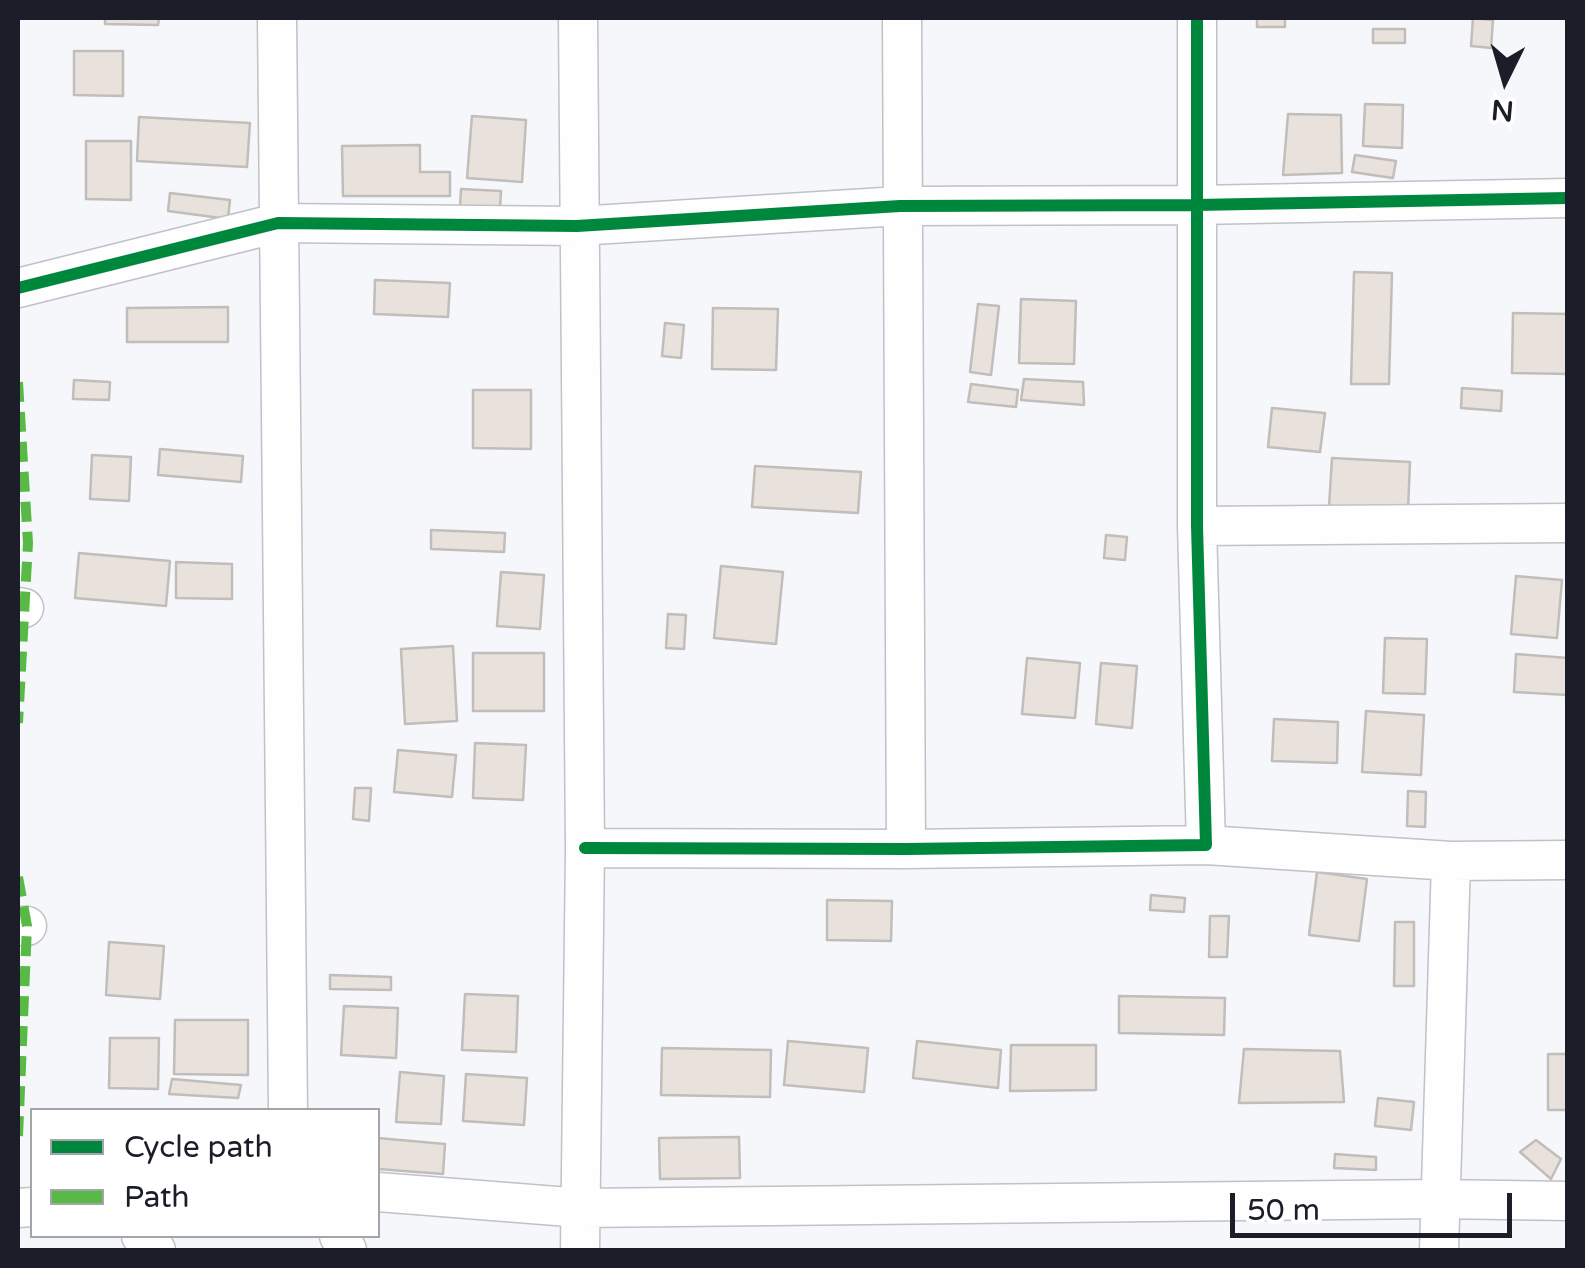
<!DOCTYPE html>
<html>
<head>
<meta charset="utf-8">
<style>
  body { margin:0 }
  #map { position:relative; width:1585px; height:1268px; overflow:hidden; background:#f6f7fb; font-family:"Varela Round",sans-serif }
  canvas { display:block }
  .frame { position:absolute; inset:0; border:20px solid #1b1d29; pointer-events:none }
  .legend { position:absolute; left:30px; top:1108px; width:350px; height:130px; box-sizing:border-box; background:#fff; border:2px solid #a4a5a9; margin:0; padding:12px 18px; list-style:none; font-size:30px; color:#1b1d29 }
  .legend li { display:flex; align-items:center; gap:20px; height:50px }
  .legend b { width:50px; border:2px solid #a4a5a9 }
  .north { position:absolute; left:1455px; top:30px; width:100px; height:100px; -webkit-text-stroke:8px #fff; paint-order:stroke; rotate:185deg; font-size:28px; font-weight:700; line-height:40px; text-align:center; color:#1b1d29 }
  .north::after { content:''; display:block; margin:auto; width:35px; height:45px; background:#1b1d29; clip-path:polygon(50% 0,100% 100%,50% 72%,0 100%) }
  .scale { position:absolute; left:1230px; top:1193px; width:282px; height:45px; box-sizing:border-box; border:5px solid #1b1d29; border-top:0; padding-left:12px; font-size:30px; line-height:35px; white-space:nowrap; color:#1b1d29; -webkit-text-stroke:8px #fff; paint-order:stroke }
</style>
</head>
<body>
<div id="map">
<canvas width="1585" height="1268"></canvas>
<div class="frame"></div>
<ul class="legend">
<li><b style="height:12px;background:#00873e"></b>Cycle path</li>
<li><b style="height:12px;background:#58b947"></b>Path</li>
</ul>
<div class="north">N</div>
<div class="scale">50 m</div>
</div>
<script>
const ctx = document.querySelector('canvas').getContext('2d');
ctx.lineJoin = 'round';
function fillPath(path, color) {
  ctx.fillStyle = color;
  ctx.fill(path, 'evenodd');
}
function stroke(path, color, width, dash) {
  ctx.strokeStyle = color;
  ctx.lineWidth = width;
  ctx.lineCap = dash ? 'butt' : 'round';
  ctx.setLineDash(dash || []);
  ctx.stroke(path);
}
const building = new Path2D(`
  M 105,18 L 159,18 L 158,25 L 105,24 Z
  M 1257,18 L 1285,18 L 1285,27 L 1257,27 Z
  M 1473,18 L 1493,20 L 1491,48 L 1471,46 Z
  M 1373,29 L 1405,29 L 1405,43 L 1373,43 Z
  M 74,51 L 123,51 L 123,96 L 74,95 Z
  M 1365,104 L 1403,105 L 1402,148 L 1363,146 Z
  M 1288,114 L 1341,115 L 1342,173 L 1283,175 Z
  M 472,116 L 526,120 L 522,182 L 467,178 Z
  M 139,117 L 250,123 L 247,167 L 137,161 Z
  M 86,141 L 131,141 L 131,200 L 86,199 Z
  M 420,145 L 420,172 L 450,172 L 450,196 L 343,196 L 342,146 Z
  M 1355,155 L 1396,161 L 1393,178 L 1352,172 Z
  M 461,189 L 501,191 L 500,209 L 460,207 Z
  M 170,193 L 230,200 L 228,219 L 168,211 Z
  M 1354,272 L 1392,273 L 1389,384 L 1351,384 Z
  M 375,280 L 450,283 L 448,317 L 374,314 Z
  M 1021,299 L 1076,301 L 1074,364 L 1019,363 Z
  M 978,304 L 999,306 L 991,375 L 970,372 Z
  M 228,307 L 228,342 L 127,342 L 127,308 Z
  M 713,308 L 778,309 L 776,370 L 712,369 Z
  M 1513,313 L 1568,314 L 1568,374 L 1512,373 Z
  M 665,323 L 684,325 L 681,358 L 662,356 Z
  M 1024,379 L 1083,382 L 1084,405 L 1021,400 Z
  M 74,380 L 110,382 L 109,400 L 73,399 Z
  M 971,384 L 1018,390 L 1016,407 L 968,402 Z
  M 1462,388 L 1502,391 L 1501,411 L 1461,408 Z
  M 473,390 L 531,390 L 531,449 L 473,448 Z
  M 1272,408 L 1325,413 L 1320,452 L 1268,447 Z
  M 160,449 L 243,456 L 241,482 L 158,475 Z
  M 92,455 L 131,457 L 129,501 L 90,499 Z
  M 1332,458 L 1410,462 L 1408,510 L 1329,507 Z
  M 755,466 L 861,472 L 858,513 L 752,507 Z
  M 431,530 L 505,533 L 504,552 L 431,549 Z
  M 1106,535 L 1127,537 L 1125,560 L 1104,558 Z
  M 79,553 L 170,561 L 166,606 L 75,598 Z
  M 176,562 L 232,564 L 232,599 L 176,598 Z
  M 721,566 L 783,572 L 776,644 L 714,638 Z
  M 501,572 L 544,575 L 540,629 L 497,626 Z
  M 1516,576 L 1562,580 L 1557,638 L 1511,634 Z
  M 668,614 L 686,615 L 684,649 L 666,648 Z
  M 1385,638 L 1427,639 L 1425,694 L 1383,693 Z
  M 453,646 L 457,721 L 405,724 L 401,649 Z
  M 473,653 L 544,653 L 544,711 L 473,711 Z
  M 1516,654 L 1568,658 L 1568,695 L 1514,692 Z
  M 1027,658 L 1080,663 L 1075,718 L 1022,714 Z
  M 1101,663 L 1137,666 L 1132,728 L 1096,724 Z
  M 1366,711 L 1424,715 L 1421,775 L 1362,772 Z
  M 1274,719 L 1338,722 L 1337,763 L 1272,761 Z
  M 475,743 L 526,745 L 523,800 L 473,798 Z
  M 398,750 L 456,755 L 452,797 L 394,792 Z
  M 355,788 L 371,788 L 369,821 L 353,819 Z
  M 1408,791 L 1426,792 L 1425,827 L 1407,826 Z
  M 1317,872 L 1367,879 L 1359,941 L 1309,935 Z
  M 1151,895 L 1185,898 L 1184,912 L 1150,910 Z
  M 827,900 L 892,901 L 891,941 L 827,940 Z
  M 1210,916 L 1229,916 L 1227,957 L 1209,957 Z
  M 1395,922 L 1414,922 L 1414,986 L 1394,986 Z
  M 109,942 L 164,946 L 160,999 L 106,995 Z
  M 330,975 L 391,977 L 391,990 L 330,989 Z
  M 465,994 L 518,996 L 516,1052 L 462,1050 Z
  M 1119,996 L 1225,998 L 1224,1035 L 1119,1033 Z
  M 344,1006 L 398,1008 L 396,1058 L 341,1055 Z
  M 175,1020 L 248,1020 L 248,1075 L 174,1074 Z
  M 110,1038 L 159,1038 L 158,1089 L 109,1088 Z
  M 788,1041 L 868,1048 L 864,1092 L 784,1085 Z
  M 917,1041 L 1001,1050 L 998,1088 L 913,1078 Z
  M 1011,1045 L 1096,1045 L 1096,1090 L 1010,1091 Z
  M 662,1048 L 771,1050 L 770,1097 L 661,1095 Z
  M 1244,1049 L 1340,1051 L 1344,1102 L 1239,1103 Z
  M 1548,1054 L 1568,1054 L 1568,1110 L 1548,1110 Z
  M 400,1072 L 444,1076 L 441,1124 L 396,1122 Z
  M 466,1074 L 527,1078 L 524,1125 L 463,1121 Z
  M 172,1079 L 241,1085 L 238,1098 L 169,1094 Z
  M 1378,1098 L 1414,1102 L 1411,1130 L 1375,1126 Z
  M 739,1137 L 740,1178 L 660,1179 L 659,1138 Z
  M 378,1138 L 445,1144 L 443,1174 L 378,1169 Z
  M 1536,1140 L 1561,1159 L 1551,1179 L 1520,1152 Z
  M 1335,1154 L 1376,1157 L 1376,1170 L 1334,1168 Z`);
const minor = new Path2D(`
  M 277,18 L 288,1110
  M 578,18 L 585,848 L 580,1250
  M 902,18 L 906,849
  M 18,288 L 278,223 L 577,226 L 900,206 L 1196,205 L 1568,198
  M 1197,526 L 1568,523
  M 18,607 L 24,608
  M 1206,845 L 1451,861 L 1568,860
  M 585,848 L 906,849 L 1206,845 L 1197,526 L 1197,18
  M 18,926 L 27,926
  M 378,1192 L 582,1208 L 1439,1199 L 1568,1201
  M 18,1208 L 32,1207
  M 141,1236 L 156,1250
  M 339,1236 L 347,1250
  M 1439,1250 L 1451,861`);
const quiet = new Path2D(`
  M 18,382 L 28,543 L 18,723
  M 18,877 L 27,926 L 18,1136`);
const cycleway = new Path2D(`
  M 18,288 L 278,223 L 577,226 L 900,206 L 1196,205 L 1568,198
  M 585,848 L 906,849 L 1206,845 L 1197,526 L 1197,18`);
fillPath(building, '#e9e2dc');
stroke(building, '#c1bdba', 2.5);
stroke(minor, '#c0c1c9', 41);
stroke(minor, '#fefefe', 38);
stroke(quiet, '#58b947', 10, [20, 10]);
stroke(cycleway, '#00873e', 12);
</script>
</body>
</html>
